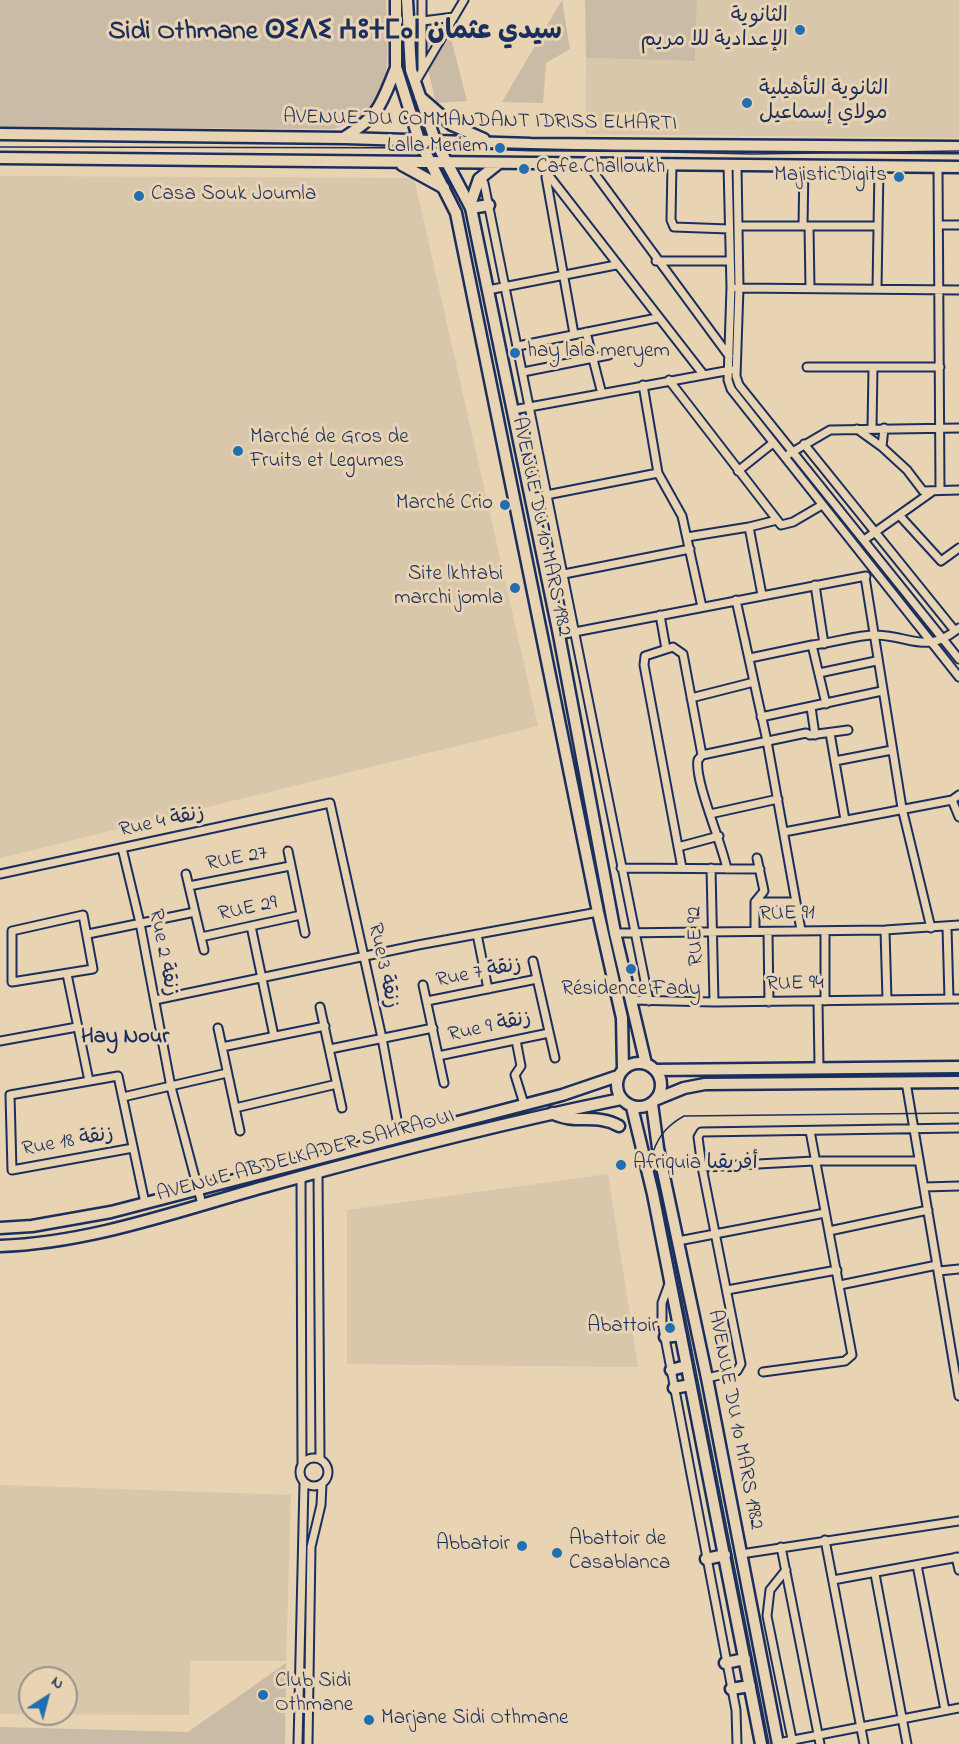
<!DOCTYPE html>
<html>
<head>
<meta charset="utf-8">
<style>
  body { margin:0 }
  #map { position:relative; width:959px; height:1744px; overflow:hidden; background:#e8d3b2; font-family:"Indie Flower",sans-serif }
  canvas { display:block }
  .north { position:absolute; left:18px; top:1666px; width:60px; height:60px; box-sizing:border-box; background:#e8d3b2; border:2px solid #969190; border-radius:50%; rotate:36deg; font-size:16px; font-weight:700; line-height:24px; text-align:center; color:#1b2f5e }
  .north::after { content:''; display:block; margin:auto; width:21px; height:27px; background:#1f6fb2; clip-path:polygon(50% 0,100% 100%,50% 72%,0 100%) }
</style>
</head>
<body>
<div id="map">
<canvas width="959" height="1744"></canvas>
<div class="north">N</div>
</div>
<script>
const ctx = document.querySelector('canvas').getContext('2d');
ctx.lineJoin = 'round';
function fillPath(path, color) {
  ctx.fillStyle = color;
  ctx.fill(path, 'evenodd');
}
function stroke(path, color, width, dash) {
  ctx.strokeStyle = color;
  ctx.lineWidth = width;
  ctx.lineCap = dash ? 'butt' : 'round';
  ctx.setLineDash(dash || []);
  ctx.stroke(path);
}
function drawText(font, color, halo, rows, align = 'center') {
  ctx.font = font + ' "Indie Flower","Playpen Sans Arabic","Noto Sans Tifinagh",sans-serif';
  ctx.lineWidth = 6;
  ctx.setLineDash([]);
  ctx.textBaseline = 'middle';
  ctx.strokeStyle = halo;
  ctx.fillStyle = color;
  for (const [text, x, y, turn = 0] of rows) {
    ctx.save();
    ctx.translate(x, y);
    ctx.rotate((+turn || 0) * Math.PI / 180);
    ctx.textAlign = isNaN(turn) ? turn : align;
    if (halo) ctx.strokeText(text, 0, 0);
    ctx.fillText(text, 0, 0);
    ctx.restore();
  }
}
const built = new Path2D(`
  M 674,0 L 959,0 L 959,138 L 585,134 L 586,58 L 695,61 L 697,1 Z
  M 0,176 L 414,178 L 538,726 L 0,858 Z
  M 608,1174 L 638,1367 L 347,1364 L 347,1210 Z
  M 0,1485 L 291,1495 L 286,1661 L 190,1661 L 189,1715 L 0,1714 ZM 30,1678 L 66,1678 L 66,1714 L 30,1714 Z`);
const green = new Path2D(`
  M 0,0 L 386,0 C 386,36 396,90 364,116 C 356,122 343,125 334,129 L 0,127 Z
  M 562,0 L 570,49 L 546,63 L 543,103 L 502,102 Z
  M 585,0 L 697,0 L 695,61 L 586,58 Z
  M 440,21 L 424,58 L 424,26 Z
  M 449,31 L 467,101 L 436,103 L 428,69 Z
  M 286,1663 L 285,1744 L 0,1744 L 0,1727 L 188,1732 Z`);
const minor = new Path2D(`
  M 422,0 L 422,69
  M 407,23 L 454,17
  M 415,83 L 464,0
  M 539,163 L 703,374
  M 587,163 L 729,356
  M 672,163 L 671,220 L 674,227 L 729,229
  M 728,165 L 731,287 L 728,380 L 731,389 L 959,677
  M 737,165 L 739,288 L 736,376 L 739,385 L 959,659
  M 938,167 L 940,490
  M 546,177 L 574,334
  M 484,183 L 649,1001
  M 940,225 L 959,225
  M 739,226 L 876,226
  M 803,226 L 804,165
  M 809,226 L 810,288
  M 656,261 L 730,261
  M 737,288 L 959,290
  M 877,289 L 879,167
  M 488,290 L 616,265
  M 586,332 L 602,394
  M 518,346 L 657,318
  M 807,367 L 940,367
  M 523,372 L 609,355
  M 669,380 L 781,525 L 793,522 L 822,505
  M 643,385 L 658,473 L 682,516 L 702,607
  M 513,410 L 731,370
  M 884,428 L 882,447 L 907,470 L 923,491 L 959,490
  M 857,429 L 882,447
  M 872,429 L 873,367
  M 804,444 L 955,631
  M 789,454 L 830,430 L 959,428
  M 738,471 L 773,443
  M 531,498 L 658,473
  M 900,516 L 941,561 L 959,548
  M 687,537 L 749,527
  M 864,540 L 933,491
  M 564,574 L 690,549
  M 865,577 L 902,808 L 931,928
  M 815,585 L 824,644
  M 762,595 L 749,527 L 777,520
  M 736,600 L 767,741 L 801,930
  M 660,615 L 666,649
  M 559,635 L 866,576
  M 750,658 L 812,645
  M 819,673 L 876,661
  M 691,698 L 754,682
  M 826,704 L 812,645 C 833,643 855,635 876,635 C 912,636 926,655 959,628
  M 811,707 L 815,735
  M 761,717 L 882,691
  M 830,733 L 845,820
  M 702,755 L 806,733 L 810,735 L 848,730
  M 835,761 L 892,750
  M 952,800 L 959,817
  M 710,814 L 778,799
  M 784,832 L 952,800 L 959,795
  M 678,847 L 719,836
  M 122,848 L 140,923 L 171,1087 L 202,1204
  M 288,851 L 305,933
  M 621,868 L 760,869
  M 682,868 L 644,665 L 645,656 L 673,647 L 683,654 L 702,755 L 698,760 C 694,780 722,843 727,869
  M 711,868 L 714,1002
  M 0,874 L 330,803 L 382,1038 L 400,1136
  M 186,874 L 204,950
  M 189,886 L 290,866
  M 755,902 L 796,902
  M 83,915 L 93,969 L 12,982 L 12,931 Z
  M 251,926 L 274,1036
  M 947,927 L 949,999
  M 885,930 L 887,1000
  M 755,931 L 755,902 L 764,891 L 757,858
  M 825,931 L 825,1001
  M 768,932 L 769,1002
  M 615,933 L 885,930 L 959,925
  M 88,934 L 195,912
  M 477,934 L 488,989
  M 201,937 L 301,915
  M 533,961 L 555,1058
  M 67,974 L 89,1081
  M 423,985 L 444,1083
  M 155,1000 L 418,945 L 598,912
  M 631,1000 L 714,1002 L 959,999
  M 427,1001 L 537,979
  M 818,1001 L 819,1067
  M 320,1007 L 342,1108
  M 218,1028 L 240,1131
  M 516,1040 L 521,1066 L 515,1075 L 524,1104
  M 0,1041 L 77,1027
  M 222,1047 L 325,1026
  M 330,1049 L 433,1028
  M 438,1056 L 549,1033
  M 906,1082 L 959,1396
  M 123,1097 L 227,1073
  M 235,1108 L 337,1084
  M 133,1148 L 12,1170 L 10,1095 L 118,1076 L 145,1203
  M 702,1167 L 814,1161 L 919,1161
  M 318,1172 L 320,1459
  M 301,1177 L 302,1463
  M 924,1187 L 959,1186
  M 829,1231 L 928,1210
  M 678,1241 L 825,1213
  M 939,1271 L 959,1269
  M 670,1281 L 662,1303 L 662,1322 L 736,1710 L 737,1744
  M 840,1285 L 937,1265
  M 727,1290 L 837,1270
  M 763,1372 L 845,1361 L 852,1355 L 810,1131
  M 707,1378 L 737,1371 L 741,1364 L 702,1167 L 698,1137 L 701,1132 L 959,1128
  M300 1472a14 14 0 1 1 28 0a14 14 0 1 1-28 0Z
  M 825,1540 L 864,1744
  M 781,1547 L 820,1744
  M 741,1554 L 959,1521
  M 956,1557 L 959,1570
  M 917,1565 L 945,1710
  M 786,1570 L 770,1590 L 767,1616 L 793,1744
  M 875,1574 L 907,1744
  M 833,1580 L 959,1557
  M 778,1743 L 959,1708
  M 298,1744 L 304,1483
  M 308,1744 L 311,1547 L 321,1505 L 322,1484`);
const secondary = new Path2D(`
  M 419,140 L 456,213 L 598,912 L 622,1018 L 623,1069
  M 435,140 L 471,208 L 559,635 L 615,933 L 646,1064
  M 471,208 L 489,205
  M617 1085a22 22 0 1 1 44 0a22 22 0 1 1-44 0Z
  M 655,1070 L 959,1067
  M 657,1099 L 684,1088 L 705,1084 L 959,1082
  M 652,1104 L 658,1148 L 707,1378 L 778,1744
  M 632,1107 L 653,1194 L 761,1744
  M 552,1113 C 574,1125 597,1113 619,1126
  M 0,1228 L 32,1226 L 111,1212 L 562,1095 L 618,1076
  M 0,1246 C 92,1243 183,1209 271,1185 C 386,1153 503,1123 621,1099
  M 665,1337 L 681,1335
  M 671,1370 L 686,1366
  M 674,1388 L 690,1385
  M 706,1559 L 725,1555
  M 725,1663 L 745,1659
  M 731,1689 L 750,1686`);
const primary = new Path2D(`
  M 396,0 L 396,67 L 419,140
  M 407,0 L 411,70 L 435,140
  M 420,97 L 452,125 L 484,139
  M 0,134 L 345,138 L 531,144 L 959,147
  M 345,137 C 381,114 381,104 396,68
  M 0,158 L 959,167
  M 402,165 L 444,188
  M 470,205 L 479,179 L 499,163`);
const tram = new Path2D(`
  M 0,147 L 500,148 L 752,154 L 959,151
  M 769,1744 L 653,1152 C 659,1135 668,1125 684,1116 L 959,1113`);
const markers = [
  [800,30,6,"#1f6fb2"],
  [747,103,6,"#1f6fb2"],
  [500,148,6,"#1f6fb2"],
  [524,169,6,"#1f6fb2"],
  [899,177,6,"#1f6fb2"],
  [139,196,6,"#1f6fb2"],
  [515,353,6,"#1f6fb2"],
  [238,451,6,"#1f6fb2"],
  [505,505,6,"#1f6fb2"],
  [515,588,6,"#1f6fb2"],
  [631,969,6,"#1f6fb2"],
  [621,1165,6,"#1f6fb2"],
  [670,1328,6,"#1f6fb2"],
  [522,1546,6,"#1f6fb2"],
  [557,1553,6,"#1f6fb2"],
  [263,1695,6,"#1f6fb2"],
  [369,1720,6,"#1f6fb2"]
];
const poiNames = [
  ["الثانوية",788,18,"right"],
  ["الإعدادية للا مريم",788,42,"right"],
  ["الثانوية التأهيلية",759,91],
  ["مولاي إسماعيل",759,115],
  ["Lalla Meriem",488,148,"right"],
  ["Cafe Challoukh",536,169],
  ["MajisticDigits",887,177,"right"],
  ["Casa Souk Joumla",151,196],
  ["hay lala meryem",527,353],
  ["Marché de Gros de",250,439],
  ["Fruits et Legumes",250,463],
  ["Marché Crio",493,505,"right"],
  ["Site lkhtabi",503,576,"right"],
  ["marchi jomla",503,600,"right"],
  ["Résidence Fady",631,991,"center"],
  ["Afriquia أفريقيا",633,1165],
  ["Abattoir",658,1328,"right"],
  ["Abattoir de",569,1541],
  ["Casablanca",569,1565],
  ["Abbatoir",510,1546,"right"],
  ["Club Sidi",275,1683],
  ["Othmane",275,1707],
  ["Marjane Sidi Othmane",381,1720]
];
const streetNames = [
  ["AVENUE DU COMMANDANT IDRISS ELHARTI",480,122,1],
  ["AVENUE DU 10 MARS 1982",540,527,78],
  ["Rue 4 زنقة",162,823,-12],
  ["RUE 27",237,860,-11],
  ["RUE 29",248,910,-12],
  ["RUE 91",787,915,-1],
  ["RUE 92",697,936,-92],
  ["Rue 2 زنقة",162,953,79],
  ["Rue 3 زنقة",382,966,78],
  ["Rue 7 زنقة",479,974,-11],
  ["RUE 94",795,985,-1],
  ["Rue 9 زنقة",490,1028,-12],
  ["Rue 18 زنقة",68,1143,-10],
  ["AVENUE ABDELKADER SAHRAOUI",306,1157,-15],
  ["AVENUE DU 10 MARS 1982",734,1420,79]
];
const neighbourhoodNames = [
  ["Hay Nour",125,1038]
];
const districtNames = [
  ["Sidi Othmane ⵙⵉⴷⵉ ⵄⵓⵜⵎⴰⵏ سيدي عثمان",335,34]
];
fillPath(built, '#d9c7ac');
fillPath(green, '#cabba6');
stroke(minor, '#1b2f5e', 11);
stroke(secondary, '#1b2f5e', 15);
stroke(primary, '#1b2f5e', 15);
stroke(minor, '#e8d3b2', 7);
stroke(secondary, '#e8d3b2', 10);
stroke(primary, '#e8d3b2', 10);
stroke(tram, '#1b2f5e', 1.5);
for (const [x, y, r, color] of markers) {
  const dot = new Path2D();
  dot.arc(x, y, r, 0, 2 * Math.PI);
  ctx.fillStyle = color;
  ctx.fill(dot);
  stroke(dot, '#e8d3b2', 2);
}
drawText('21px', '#1b2f5e', '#e8d3b2', poiNames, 'left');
drawText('21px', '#1b2f5e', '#e8d3b2', streetNames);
drawText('bold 22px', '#1b2f5e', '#e8d3b2', neighbourhoodNames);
drawText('bold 27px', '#1b2f5e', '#e8d3b2', districtNames);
</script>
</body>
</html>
